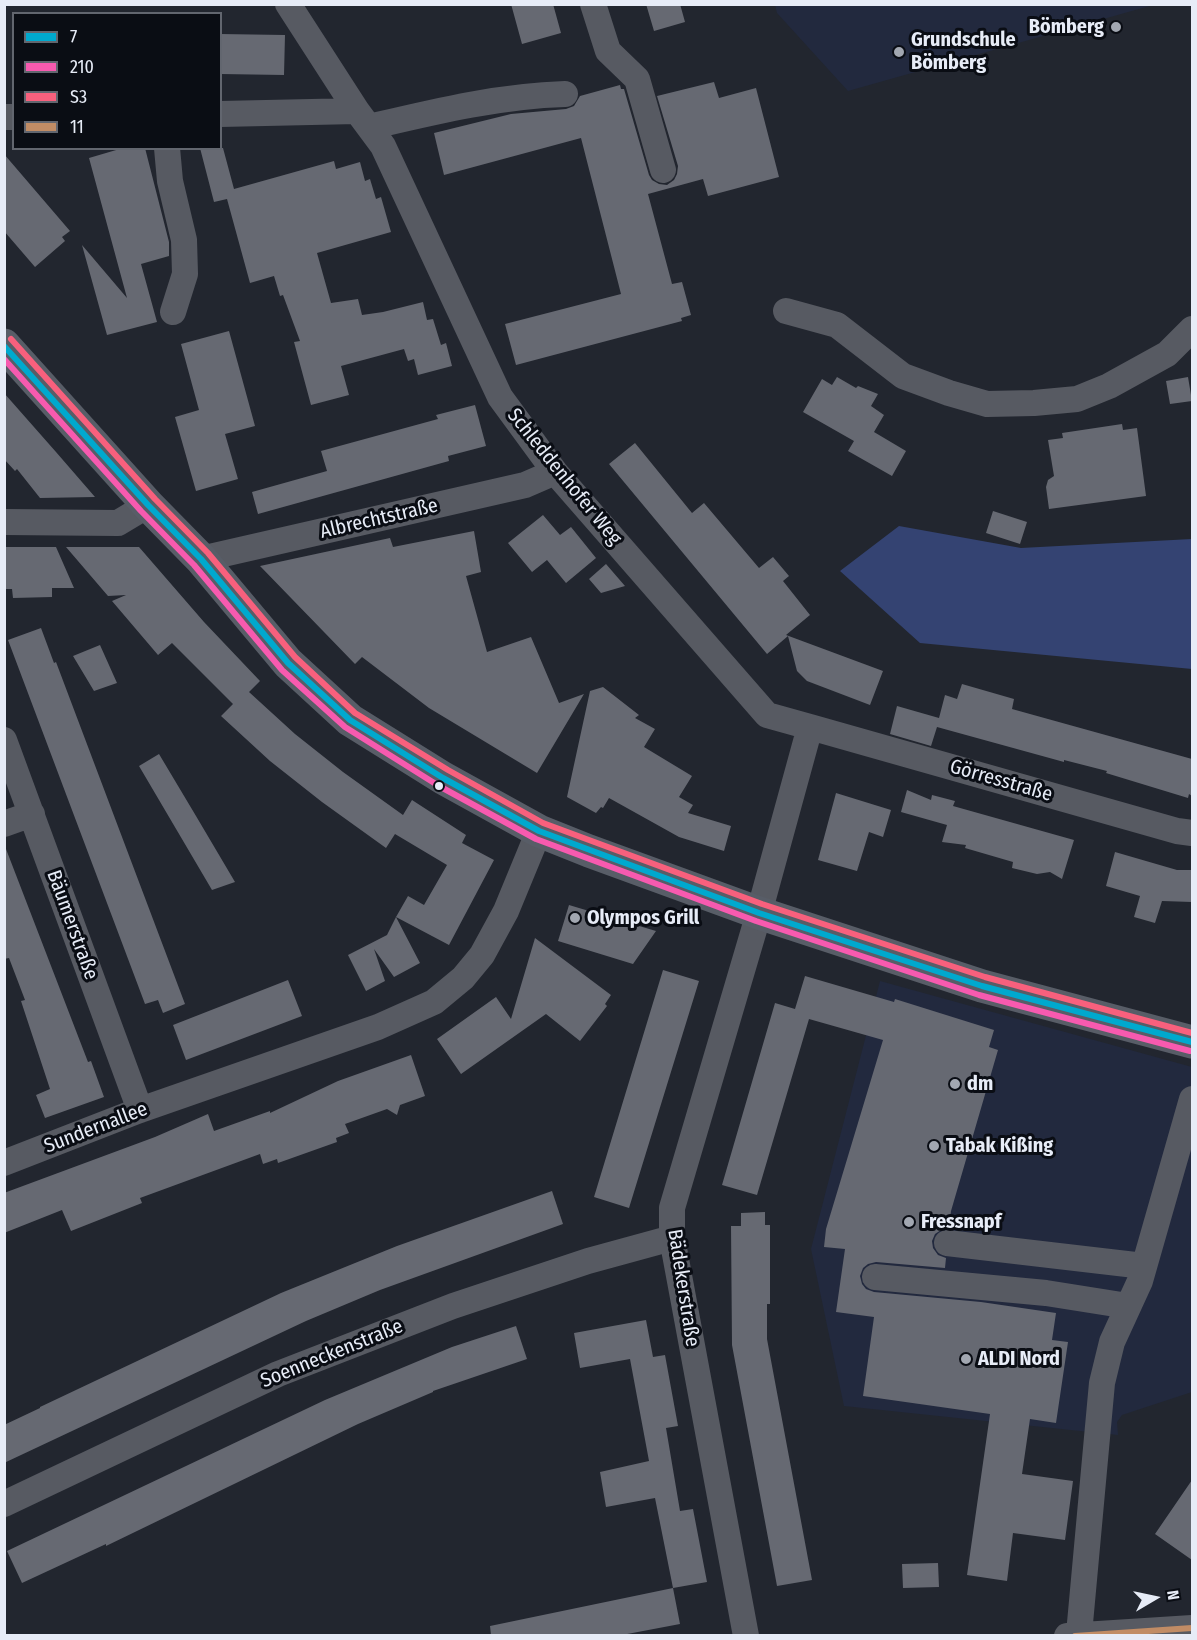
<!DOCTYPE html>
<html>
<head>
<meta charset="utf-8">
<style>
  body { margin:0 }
  #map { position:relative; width:1197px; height:1640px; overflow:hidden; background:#22262f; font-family:"Fira Sans Condensed",sans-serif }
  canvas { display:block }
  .frame { position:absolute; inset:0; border:6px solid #e7ecf7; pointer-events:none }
  .legend { position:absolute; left:12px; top:12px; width:210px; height:138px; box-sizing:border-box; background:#0a0d14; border:2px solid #62666f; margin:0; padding:8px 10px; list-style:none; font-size:18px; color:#e7ecf7 }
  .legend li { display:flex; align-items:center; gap:12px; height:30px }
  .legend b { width:30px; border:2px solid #62666f }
  .north { position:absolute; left:1125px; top:1568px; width:60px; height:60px; -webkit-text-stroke:4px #0a0d14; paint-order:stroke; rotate:81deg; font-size:16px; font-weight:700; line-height:24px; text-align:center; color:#e7ecf7 }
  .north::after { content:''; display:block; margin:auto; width:21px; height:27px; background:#e7ecf7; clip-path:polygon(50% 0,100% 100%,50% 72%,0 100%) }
</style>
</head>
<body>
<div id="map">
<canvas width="1197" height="1640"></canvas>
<div class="frame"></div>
<ul class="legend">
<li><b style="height:8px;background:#00a9ce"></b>7</li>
<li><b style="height:8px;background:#f75aaf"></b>210</li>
<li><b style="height:8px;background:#f8607d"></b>S3</li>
<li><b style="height:8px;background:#c18c65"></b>11</li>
</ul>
<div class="north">N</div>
</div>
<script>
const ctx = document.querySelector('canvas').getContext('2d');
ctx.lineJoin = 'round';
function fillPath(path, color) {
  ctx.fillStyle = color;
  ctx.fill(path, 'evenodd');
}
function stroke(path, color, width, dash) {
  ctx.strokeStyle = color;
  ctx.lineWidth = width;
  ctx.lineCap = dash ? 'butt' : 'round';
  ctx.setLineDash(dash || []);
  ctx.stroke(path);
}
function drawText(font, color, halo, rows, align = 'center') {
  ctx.font = font + ' "Fira Sans Condensed",sans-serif';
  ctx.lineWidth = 6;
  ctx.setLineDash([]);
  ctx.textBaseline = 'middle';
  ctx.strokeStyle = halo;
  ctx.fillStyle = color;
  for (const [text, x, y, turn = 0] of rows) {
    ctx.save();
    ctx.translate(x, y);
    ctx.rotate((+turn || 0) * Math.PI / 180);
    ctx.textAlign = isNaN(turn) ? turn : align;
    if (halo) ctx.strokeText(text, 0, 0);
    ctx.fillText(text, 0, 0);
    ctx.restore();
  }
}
const built = new Path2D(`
  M 775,5 L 775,4 L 1153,5 L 848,91 L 777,13 Z
  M 880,981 L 1192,1067 L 1192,1392 L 1122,1415 L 1117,1422 L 1118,1435 L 844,1406 L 811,1249 Z`);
const forest = new Path2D(`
  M 899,526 L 1021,548 L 1192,539 L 1192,669 L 920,643 L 840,571 Z`);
const building = new Path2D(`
  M 511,4 L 553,4 L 561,33 L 522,44 Z
  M 646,4 L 680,4 L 685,22 L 654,31 Z
  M 220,34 L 285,35 L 284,75 L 220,74 Z
  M 714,82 L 719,98 L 756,88 L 779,177 L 708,196 L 703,179 L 648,194 L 672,284 L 682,282 L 691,315 L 681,318 L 682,321 L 516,365 L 505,324 L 621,294 L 581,138 L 444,175 L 434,133 L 511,114 L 566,109 L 574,106 L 580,96 L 620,85 L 621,89 L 624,89 L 649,175 L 652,180 L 659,184 L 667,185 L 674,180 L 677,174 L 678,166 L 657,96 Z
  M 123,148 L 145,148 L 169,242 L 169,256 L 141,264 L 157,322 L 107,335 L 82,245 L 127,298 L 89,158 Z
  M 200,148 L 223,148 L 234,189 L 334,161 L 336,169 L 360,162 L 365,181 L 370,179 L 376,199 L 381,197 L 391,232 L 317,253 L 331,303 L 358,299 L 362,315 L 383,312 L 423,302 L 427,320 L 433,319 L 441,345 L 446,343 L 452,366 L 418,375 L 414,359 L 408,361 L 404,349 L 341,366 L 349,395 L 311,405 L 294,342 L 300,341 L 283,295 L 280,296 L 274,276 L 250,283 L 227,199 L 214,202 Z
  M 4,154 L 70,231 L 62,237 L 65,241 L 35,267 L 4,231 Z
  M 229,331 L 255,426 L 225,434 L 238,479 L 196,491 L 175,417 L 199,410 L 181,344 Z
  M 837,377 L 856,388 L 858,386 L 878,394 L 871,406 L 884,415 L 874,432 L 906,451 L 892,476 L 848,451 L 854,441 L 803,412 L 822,379 L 832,385 Z
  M 1188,377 L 1192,401 L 1170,404 L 1166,381 Z
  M 4,393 L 56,452 L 95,497 L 40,498 L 17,469 L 15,471 L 4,459 Z
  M 475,405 L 486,446 L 448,456 L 449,461 L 258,514 L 252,492 L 327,471 L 321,451 L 438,419 L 436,415 Z
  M 1122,424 L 1123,430 L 1137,428 L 1146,496 L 1049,509 L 1046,487 L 1048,480 L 1054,476 L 1048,440 L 1063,438 L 1062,433 Z
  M 635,443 L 692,513 L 704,503 L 759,568 L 773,557 L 789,576 L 783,581 L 810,615 L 786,635 L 883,671 L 870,705 L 807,681 L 797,671 L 788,636 L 767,654 L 609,464 Z
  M 993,511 L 1027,522 L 1020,544 L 986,533 Z
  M 543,515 L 560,535 L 571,527 L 596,558 L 566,583 L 547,560 L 532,572 L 508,543 Z
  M 474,531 L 481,572 L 466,576 L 487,652 L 531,637 L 559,703 L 584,694 L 537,773 L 429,708 L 362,657 L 355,664 L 260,566 L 390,538 L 393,547 Z
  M 4,547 L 56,547 L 74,588 L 52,588 L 52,597 L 13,598 L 12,589 L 4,589 Z
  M 66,547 L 139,547 L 204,622 L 260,681 L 249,692 L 295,734 L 343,772 L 403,815 L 412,800 L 466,835 L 462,843 L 494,860 L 449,945 L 396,917 L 408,896 L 424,905 L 447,865 L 395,834 L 386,848 L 322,802 L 270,761 L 221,716 L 233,704 L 172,643 L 158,655 L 112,601 L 126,595 L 108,596 Z
  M 606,564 L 625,586 L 601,593 L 589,579 Z
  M 41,628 L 54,663 L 56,662 L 185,1004 L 163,1013 L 158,1000 L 145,1004 L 8,640 Z
  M 100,645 L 117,683 L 94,691 L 73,656 Z
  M 962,684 L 1014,699 L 1012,709 L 1192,759 L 1192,796 L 1189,794 L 1188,798 L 1106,773 L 1107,771 L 1064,760 L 1064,762 L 937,727 L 931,746 L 890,734 L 897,706 L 939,718 L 945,695 L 957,699 Z
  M 603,687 L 639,715 L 635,718 L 655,729 L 644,747 L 692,776 L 679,797 L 693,805 L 688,813 L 731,826 L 724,851 L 679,837 L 609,798 L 603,808 L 601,807 L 596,813 L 567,797 L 590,691 Z
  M 159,754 L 196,816 L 235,882 L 212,890 L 139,766 Z
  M 907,790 L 931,800 L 932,795 L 955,801 L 953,806 L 1074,840 L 1062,879 L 1050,872 L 1037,874 L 1012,868 L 1013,862 L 965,848 L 966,845 L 942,842 L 947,825 L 901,812 Z
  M 836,793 L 891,810 L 883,837 L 869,832 L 857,871 L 818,860 Z
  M 4,849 L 6,849 L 88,1062 L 91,1061 L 104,1097 L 45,1118 L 36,1095 L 50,1089 L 21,1001 L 25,1000 L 9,958 L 4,959 Z
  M 1115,852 L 1177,870 L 1192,870 L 1192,902 L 1162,901 L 1155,923 L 1134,917 L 1140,896 L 1106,886 Z
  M 569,905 L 629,923 L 656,931 L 633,964 L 558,941 Z
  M 396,917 L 420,963 L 394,977 L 374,949 L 385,981 L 366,991 L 348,955 L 387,935 Z
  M 535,938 L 611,995 L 605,1004 L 607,1006 L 580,1041 L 546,1014 L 461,1074 L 437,1039 L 496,997 L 511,1019 Z
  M 663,970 L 699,981 L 629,1208 L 594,1197 Z
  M 805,976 L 894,1002 L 895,999 L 994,1030 L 989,1047 L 998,1050 L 951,1211 L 949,1228 L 941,1230 L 935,1234 L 932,1241 L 933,1248 L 938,1255 L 946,1258 L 945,1268 L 876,1262 L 868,1264 L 863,1268 L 860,1276 L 862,1284 L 866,1289 L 874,1292 L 981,1302 L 1056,1313 L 1052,1340 L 1068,1342 L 1056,1423 L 1030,1419 L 1022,1474 L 1073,1481 L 1065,1540 L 1013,1533 L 1007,1581 L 967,1575 L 990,1414 L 863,1396 L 874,1317 L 836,1312 L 845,1249 L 824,1247 L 826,1229 L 883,1040 L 809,1019 L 757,1195 L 722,1185 L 775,1003 L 795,1009 Z
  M 288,980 L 302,1016 L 186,1060 L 173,1025 Z
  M 411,1055 L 425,1096 L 400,1105 L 397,1115 L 387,1109 L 345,1124 L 349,1133 L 336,1138 L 337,1142 L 278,1163 L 277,1159 L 263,1164 L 260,1154 L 140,1198 L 142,1203 L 71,1231 L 62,1210 L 4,1233 L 4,1193 L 155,1137 L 208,1114 L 214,1131 L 270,1111 L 270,1113 L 338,1081 Z
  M 552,1191 L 563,1224 L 380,1290 L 306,1321 L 4,1463 L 4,1425 L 40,1408 L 40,1407 L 281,1293 L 397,1246 Z
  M 765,1212 L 765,1225 L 770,1225 L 770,1304 L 767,1304 L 767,1339 L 812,1580 L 777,1586 L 732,1345 L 731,1226 L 741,1226 L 741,1213 Z
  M 646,1320 L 653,1357 L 665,1355 L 678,1426 L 666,1428 L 680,1511 L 693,1509 L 707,1582 L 673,1588 L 655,1498 L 606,1507 L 600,1472 L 649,1461 L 630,1359 L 580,1368 L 574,1333 Z
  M 516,1326 L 527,1359 L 433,1391 L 433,1392 L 358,1424 L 106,1546 L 106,1544 L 22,1583 L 7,1551 L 325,1400 L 452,1347 Z
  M 1192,1480 L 1192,1560 L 1155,1534 Z
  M 938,1563 L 939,1587 L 903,1588 L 902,1564 Z
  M 673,1588 L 680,1624 L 622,1635 L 491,1635 L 490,1626 Z`);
const minor = new Path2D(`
  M 288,4 L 357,111 L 383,146 L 500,397 L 555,472 L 767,715 L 810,727 L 759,913 L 672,1208 L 672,1238 L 746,1636
  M 593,4 L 608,51 L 637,79 L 663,170
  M 220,114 L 357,111
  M 4,117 L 14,117
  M 369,127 C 433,112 498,96 565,94
  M 167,148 L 170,181 L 184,240 L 185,274 L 173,312
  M 786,311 L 837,325 L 903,376 L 949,393 L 987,404 L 1034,403 L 1077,399 L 1109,386 L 1167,354 L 1192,329
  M 4,522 L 118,523 L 148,505
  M 201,559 L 525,485 L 555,472
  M 810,727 L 1177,831 L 1192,833
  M 4,740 L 140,1110
  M 4,824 L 32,814
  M 4,1163 L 140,1110 L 378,1027 L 434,1002 L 463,978 L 482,955 L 506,911 L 539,831
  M 947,1243 L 1144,1266
  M 875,1277 L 1046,1293 L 1128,1306
  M 4,1504 L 278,1374 L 453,1306 L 588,1261 L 672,1238
  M 1079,1634 L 1102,1383 L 1112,1342 L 1140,1281 L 1192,1099
  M 1067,1636 L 1192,1628`);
const major = new Path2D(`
  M 4,345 L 148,505 L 201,559 L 288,663 L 350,720 L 443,778 L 539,831 L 589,851 L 759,913 L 982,986 L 1192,1042`);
const bus1 = new Path2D(`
  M 4,346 L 148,505 L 201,559 L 288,663 L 350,720 L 443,778 L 539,831 L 759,913 L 982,986 L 1192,1042`);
const bus2 = new Path2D(`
  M 4,359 L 141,511 L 194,565 L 282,670 L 345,727 L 439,786 L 536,839 L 756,921 L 979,995 L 1190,1051`);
const bus3 = new Path2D(`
  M 11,339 L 155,499 L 208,553 L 295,657 L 355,713 L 448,770 L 543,823 L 762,904 L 985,977 L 1192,1033`);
const bus4 = new Path2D(`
  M 1075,1636 L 1192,1628`);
const markers = [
  [1116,27,6,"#a2a7b1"],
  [899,52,6,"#a2a7b1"],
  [439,786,5,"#e7ecf7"],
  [575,918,6,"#a2a7b1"],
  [955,1084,6,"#a2a7b1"],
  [934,1146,6,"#a2a7b1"],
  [909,1222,6,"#a2a7b1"],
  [966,1359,6,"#a2a7b1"]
];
const poiNames = [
  ["Bömberg",1104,27,"right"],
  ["Grundschule",911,40],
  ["Bömberg",911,63],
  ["Olympos Grill",587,918],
  ["dm",967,1084],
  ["Tabak Kißing",946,1146],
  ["Fressnapf",921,1222],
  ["ALDI Nord",978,1359]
];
const streetNames = [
  ["Schleddenhofer Weg",564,477,51],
  ["Albrechtstraße",379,519,-13],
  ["Görresstraße",1001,781,16],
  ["Bäumerstraße",72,925,70],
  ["Sundernallee",96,1128,-21],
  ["Bädekerstraße",683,1288,81],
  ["Soenneckenstraße",332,1354,-22]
];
fillPath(built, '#22293e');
fillPath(forest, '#344372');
fillPath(building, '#666972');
stroke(minor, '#575a62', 26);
stroke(major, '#585d67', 33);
stroke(bus1, '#00a9ce', 6);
stroke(bus2, '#f75aaf', 6);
stroke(bus3, '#f8607d', 6);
stroke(bus4, '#c18c65', 6);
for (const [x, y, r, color] of markers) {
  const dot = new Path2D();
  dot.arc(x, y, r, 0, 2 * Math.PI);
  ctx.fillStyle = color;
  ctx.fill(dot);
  stroke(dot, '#0a0d14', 2);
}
drawText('bold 20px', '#e7ecf7', '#0a0d14', poiNames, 'left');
drawText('20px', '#e7ecf7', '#0a0d14', streetNames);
</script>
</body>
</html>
